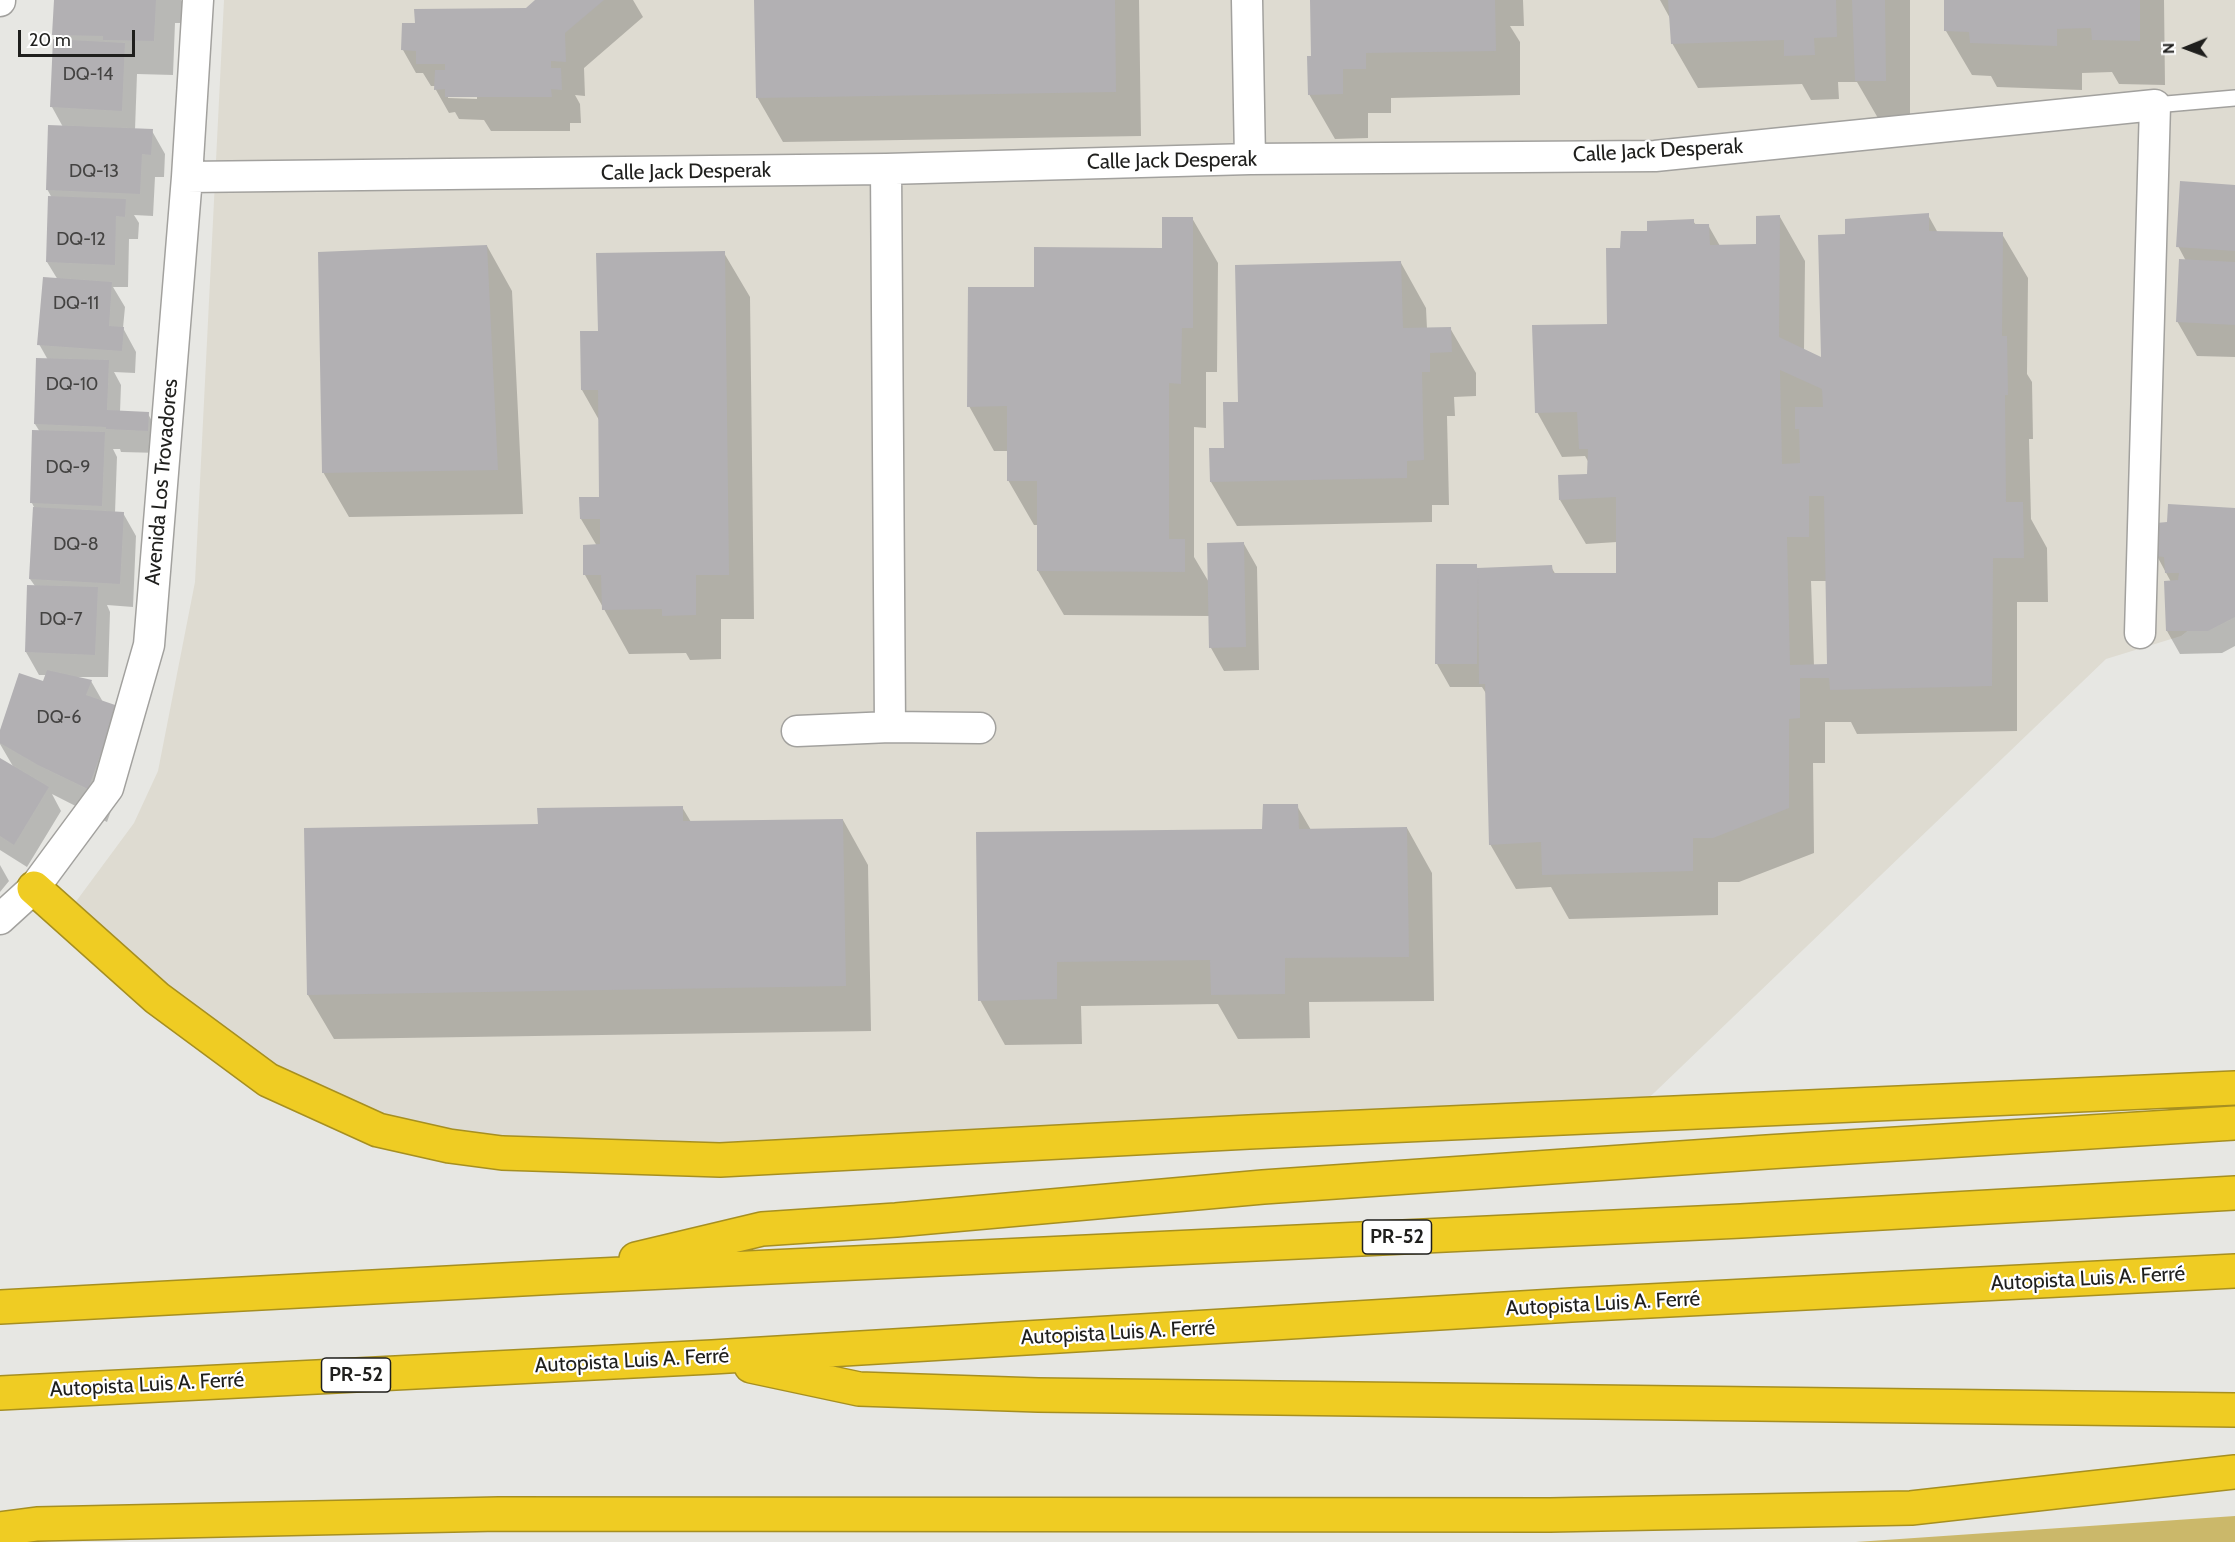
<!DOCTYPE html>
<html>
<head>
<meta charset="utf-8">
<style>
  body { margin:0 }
  #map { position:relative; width:2235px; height:1542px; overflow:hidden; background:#e7e7e3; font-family:Cabin,sans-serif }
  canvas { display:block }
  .north { position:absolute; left:2157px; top:18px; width:60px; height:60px; -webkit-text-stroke:4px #fff; paint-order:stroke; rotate:269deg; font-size:16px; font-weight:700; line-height:24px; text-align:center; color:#1f1f1d }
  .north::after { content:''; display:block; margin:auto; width:21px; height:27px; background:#1f1f1d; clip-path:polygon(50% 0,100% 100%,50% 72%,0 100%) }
  .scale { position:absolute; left:18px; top:30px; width:117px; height:27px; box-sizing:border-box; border:3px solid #1f1f1d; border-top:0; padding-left:8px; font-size:18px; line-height:21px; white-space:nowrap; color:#1f1f1d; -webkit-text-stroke:4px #fff; paint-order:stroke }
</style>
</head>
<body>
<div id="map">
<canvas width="2235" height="1542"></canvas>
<div class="north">N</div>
<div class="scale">20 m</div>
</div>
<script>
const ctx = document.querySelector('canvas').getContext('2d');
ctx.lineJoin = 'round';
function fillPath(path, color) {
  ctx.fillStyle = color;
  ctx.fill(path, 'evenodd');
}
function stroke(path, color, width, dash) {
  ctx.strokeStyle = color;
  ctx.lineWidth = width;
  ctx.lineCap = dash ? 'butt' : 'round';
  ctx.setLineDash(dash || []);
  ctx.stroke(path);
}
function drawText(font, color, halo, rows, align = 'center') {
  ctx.font = font + ' Cabin,sans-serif';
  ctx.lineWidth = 4.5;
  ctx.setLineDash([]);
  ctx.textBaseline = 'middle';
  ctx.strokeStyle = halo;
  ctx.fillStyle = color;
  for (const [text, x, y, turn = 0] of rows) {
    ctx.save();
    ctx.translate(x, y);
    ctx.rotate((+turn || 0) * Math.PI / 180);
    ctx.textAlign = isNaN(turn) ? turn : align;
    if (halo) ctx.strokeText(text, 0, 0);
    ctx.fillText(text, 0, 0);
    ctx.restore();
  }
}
const built = new Path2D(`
  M 224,0 L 2235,0 L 2235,594 L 2181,636 L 2106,659 L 1630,1116 L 768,1174 L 412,1147 L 192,1019 L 69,911 L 134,823 L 158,771 L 195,582 Z`);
const forest = new Path2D(`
  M 2235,1516 L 2235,1542 L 1856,1542 Z`);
const shadow = new Path2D(`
  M 55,0 L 181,0 L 185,7 L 184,23 L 175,23 L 173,75 L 137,74 L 135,130 L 152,131 L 165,154 L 164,177 L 155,177 L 153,216 L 134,215 L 139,223 L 138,239 L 129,239 L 128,287 L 113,287 L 125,307 L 123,328 L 136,352 L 135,373 L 114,372 L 121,385 L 120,412 L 148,414 L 161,437 L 160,453 L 121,452 L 120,449 L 113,449 L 117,457 L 115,513 L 123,513 L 136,536 L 133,607 L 107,605 L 110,612 L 108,677 L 74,677 L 91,681 L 103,702 L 136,741 L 107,822 L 52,794 L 61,811 L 27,867 L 0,850 L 0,759 L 14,768 L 0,744 L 0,734 L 44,683 L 47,675 L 39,675 L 26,652 L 35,586 L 30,579 L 35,509 L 32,503 L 40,432 L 35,424 L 48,360 L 39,344 L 58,280 L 47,262 L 52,198 L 47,189 L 63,127 L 52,107 L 57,41 L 54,34 Z
  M 537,0 L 633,0 L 643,17 L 584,68 L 585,96 L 575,95 L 580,104 L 581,123 L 570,123 L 570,131 L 491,131 L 484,120 L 459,119 L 455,112 L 449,113 L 436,90 L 436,86 L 431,86 L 423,73 L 416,73 L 403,50 L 527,10 ZM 448,95 L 477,96 L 477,99 L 448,98 Z
  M 756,0 L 1139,0 L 1141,136 L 783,142 L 757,97 Z
  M 1311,0 L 1523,0 L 1524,26 L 1510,26 L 1520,42 L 1520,95 L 1391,98 L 1391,113 L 1368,113 L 1368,138 L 1335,139 L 1309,94 L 1313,57 Z
  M 1660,0 L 1910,0 L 1910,125 L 1882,125 L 1857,82 L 1838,82 L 1839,99 L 1811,100 L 1802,84 L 1698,88 L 1672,43 L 1671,20 Z
  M 1945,0 L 2164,0 L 2165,85 L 2119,84 L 2112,72 L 2082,73 L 2082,90 L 1997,87 L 1991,76 L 1972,75 L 1946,31 Z
  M 2235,186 L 2235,357 L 2197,356 L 2177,321 L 2186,261 L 2178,246 Z
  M 1928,215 L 1938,233 L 2002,234 L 2028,278 L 2027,374 L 2032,382 L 2033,439 L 2029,439 L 2031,519 L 2047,548 L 2048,602 L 2017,602 L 2017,731 L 1857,734 L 1851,722 L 1825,722 L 1825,763 L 1813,763 L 1814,853 L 1739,882 L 1718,882 L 1718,915 L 1569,919 L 1551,887 L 1516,889 L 1490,844 L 1487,695 L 1482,687 L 1450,687 L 1437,664 L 1476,566 L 1478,569 L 1551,567 L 1556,575 L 1617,574 L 1617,542 L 1586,544 L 1560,500 L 1589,476 L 1589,463 L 1585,456 L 1562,457 L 1537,412 L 1609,325 L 1622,249 L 1648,232 L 1693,221 L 1696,225 L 1708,225 L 1720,246 L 1758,246 L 1780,217 L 1805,261 L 1804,351 L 1823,359 L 1846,235 ZM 1811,581 L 1827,581 L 1828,665 L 1814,666 Z
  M 1192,218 L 1218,263 L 1217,372 L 1206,372 L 1206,428 L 1194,427 L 1194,557 L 1210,584 L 1244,544 L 1257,567 L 1259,670 L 1224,671 L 1211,648 L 1210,616 L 1064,615 L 1038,571 L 1039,525 L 1034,525 L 1008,480 L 1008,451 L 994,451 L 969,406 L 1036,289 L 1164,249 Z
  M 487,246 L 512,291 L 523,514 L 349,517 L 323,472 Z
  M 724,253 L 750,297 L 754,619 L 721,619 L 721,659 L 690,660 L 686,653 L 629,654 L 585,575 L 584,546 L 597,546 L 581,519 L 600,498 L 599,420 L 582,390 L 599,332 Z
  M 1401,263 L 1426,308 L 1427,329 L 1450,328 L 1476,373 L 1476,396 L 1454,397 L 1455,416 L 1447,416 L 1449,505 L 1432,505 L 1432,522 L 1237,526 L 1211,482 L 1225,449 L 1240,403 Z
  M 2235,510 L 2235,646 L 2222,653 L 2180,654 L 2167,631 L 2166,582 L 2171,582 L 2157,556 Z
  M 1297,806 L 1311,830 L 1407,828 L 1432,873 L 1434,1001 L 1309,1002 L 1310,1038 L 1238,1039 L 1218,1004 L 1081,1006 L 1082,1044 L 1005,1045 L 980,1000 L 1264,830 Z
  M 682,807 L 691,822 L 843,820 L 868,865 L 871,1031 L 334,1039 L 308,995 L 539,825 Z
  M 0,865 L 9,881 L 0,892 Z`);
const building = new Path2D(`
  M 54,0 L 156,0 L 154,41 L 103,40 L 103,36 L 52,35 Z
  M 535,0 L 604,0 L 565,33 L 566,62 L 551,61 L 551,68 L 561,68 L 562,90 L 551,89 L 552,97 L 445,97 L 445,89 L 434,90 L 435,70 L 445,70 L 445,64 L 416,64 L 416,51 L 401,50 L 402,23 L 415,23 L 414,9 L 526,8 Z
  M 754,0 L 1115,0 L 1116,92 L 756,98 Z
  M 1310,0 L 1495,0 L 1496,51 L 1366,53 L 1366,69 L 1343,69 L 1343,94 L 1308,95 L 1307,56 L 1311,56 Z
  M 1668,0 L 1836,0 L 1837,37 L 1814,38 L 1815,55 L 1784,56 L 1784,40 L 1671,44 Z
  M 1852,0 L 1885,0 L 1886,81 L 1855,81 Z
  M 1944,0 L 2140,0 L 2140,41 L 2092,40 L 2091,28 L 2057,29 L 2057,46 L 1970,43 L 1969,32 L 1944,31 Z
  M 53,39 L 125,43 L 122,111 L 50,107 Z
  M 48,125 L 153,129 L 151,155 L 142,154 L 140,194 L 46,190 Z
  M 2180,181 L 2235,185 L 2235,251 L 2176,247 Z
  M 48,196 L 126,199 L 125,217 L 116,216 L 115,265 L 46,262 Z
  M 1929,213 L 1929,231 L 2003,232 L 2002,336 L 2007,336 L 2008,395 L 2005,395 L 2006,502 L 2023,502 L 2024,558 L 1993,558 L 1992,686 L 1830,690 L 1829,678 L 1800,678 L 1800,718 L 1789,719 L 1789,808 L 1713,838 L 1693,838 L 1693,871 L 1542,875 L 1541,842 L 1489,845 L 1485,684 L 1479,684 L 1478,574 L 1477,664 L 1435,664 L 1436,564 L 1477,564 L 1477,568 L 1552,565 L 1553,573 L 1616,573 L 1616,497 L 1559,500 L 1558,475 L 1587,474 L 1588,449 L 1579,449 L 1577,412 L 1535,413 L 1532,325 L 1607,324 L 1606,248 L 1620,248 L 1621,231 L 1647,231 L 1647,221 L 1694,219 L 1694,224 L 1709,224 L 1710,245 L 1756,244 L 1756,216 L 1780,215 L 1779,337 L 1821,357 L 1818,235 L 1845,234 L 1845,219 ZM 1780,370 L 1822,389 L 1823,407 L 1795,407 L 1795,429 L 1799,429 L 1800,463 L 1782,464 ZM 1809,496 L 1824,496 L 1827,664 L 1790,665 L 1787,537 L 1809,537 Z
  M 1162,217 L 1193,217 L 1193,328 L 1182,328 L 1181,384 L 1169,383 L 1169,539 L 1185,539 L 1185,572 L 1037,571 L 1037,481 L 1007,481 L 1007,406 L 967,407 L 968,287 L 1034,287 L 1034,247 L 1162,248 Z
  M 487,245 L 498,470 L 322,473 L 318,252 Z
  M 725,251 L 729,575 L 696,575 L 696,615 L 662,616 L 662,609 L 602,610 L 601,575 L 583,575 L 583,545 L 600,544 L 600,519 L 580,519 L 579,497 L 599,497 L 598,390 L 581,390 L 580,331 L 598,331 L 596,253 Z
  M 2179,259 L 2235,262 L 2235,325 L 2176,322 Z
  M 1401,261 L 1403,328 L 1451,327 L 1452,352 L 1430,353 L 1430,372 L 1422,372 L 1424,460 L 1407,461 L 1407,478 L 1210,482 L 1209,448 L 1224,448 L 1223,402 L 1238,402 L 1235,265 Z
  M 43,277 L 112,282 L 109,326 L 124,327 L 122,351 L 37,345 Z
  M 36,358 L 109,360 L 107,410 L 149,412 L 148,431 L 106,429 L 106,427 L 34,424 Z
  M 32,430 L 105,432 L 102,506 L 30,503 Z
  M 2168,504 L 2235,508 L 2235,617 L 2208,631 L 2166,631 L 2164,581 L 2178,580 L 2179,573 L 2165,573 L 2164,557 L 2155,556 L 2156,523 L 2167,522 Z
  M 33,507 L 124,512 L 120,584 L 29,579 Z
  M 1244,542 L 1246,647 L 1209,648 L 1207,543 Z
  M 27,585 L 98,587 L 95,655 L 25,652 Z
  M 47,670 L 92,680 L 86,695 L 118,706 L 88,789 L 38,765 L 0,743 L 0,730 L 19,673 L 43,681 Z
  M 0,758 L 49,787 L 14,845 L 0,836 Z
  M 1263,804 L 1298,804 L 1299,829 L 1407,827 L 1409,957 L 1285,958 L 1285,994 L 1211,995 L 1210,960 L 1057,962 L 1057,999 L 978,1001 L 976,832 L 1262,829 Z
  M 683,806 L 683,821 L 843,819 L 846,986 L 307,995 L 304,828 L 538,824 L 537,808 Z`);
const lane = new Path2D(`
  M 2155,105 L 2235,98`);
const street = new Path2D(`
  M 1247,0 L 1250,159
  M 0,1 L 0,0
  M 886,169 L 890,727
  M 187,177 L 886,169 L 1250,159 L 1655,156 L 2155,105 L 2140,633
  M 797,731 L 890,727 L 980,728
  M 0,919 L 34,888 L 108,788 L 149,645 L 187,177 L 198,0`);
const highway = new Path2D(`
  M 34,888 L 157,998 L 268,1080 L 378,1130 L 449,1146 L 502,1153 L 720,1160 L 1249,1132 L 2235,1088
  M 636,1259 L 762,1229 L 896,1220 L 1263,1187 L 1767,1152 L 2235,1123
  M 0,1307 L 559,1277 L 1741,1221 L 2235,1193
  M 751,1366 L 859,1389 L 1038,1395 L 2235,1410
  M 0,1393 L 712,1357 L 1571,1305 L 2235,1271
  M 0,1529 L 37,1524 L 499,1514 L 1550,1515 L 1911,1508 L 2235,1472`);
const numberNames = [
  ["DQ-14",88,75],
  ["DQ-13",94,172],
  ["DQ-12",81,240],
  ["DQ-11",76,304],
  ["DQ-10",72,385],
  ["DQ-9",68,468],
  ["DQ-8",76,545],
  ["DQ-7",61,620],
  ["DQ-6",59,718]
];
const shields = [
  [1397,1237,69],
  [356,1375,69]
];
const shieldNames = [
  ["PR-52",1397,1237],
  ["PR-52",356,1375]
];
const streetNames = [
  ["Calle Jack Desperak",1658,151,-3],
  ["Calle Jack Desperak",1172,161,-1],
  ["Calle Jack Desperak",686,172,-1],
  ["Avenida Los Trovadores",162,482,-85],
  ["Autopista Luis A. Ferré",2088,1279,-3],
  ["Autopista Luis A. Ferré",1603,1304,-3],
  ["Autopista Luis A. Ferré",1118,1333,-3],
  ["Autopista Luis A. Ferré",632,1361,-3],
  ["Autopista Luis A. Ferré",147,1385,-3]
];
fillPath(built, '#dedbd1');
fillPath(forest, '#cbb86a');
fillPath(shadow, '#0003');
fillPath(building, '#b2b0b3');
stroke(lane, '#a2a19e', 18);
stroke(street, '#a2a19e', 33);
stroke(highway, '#a68f21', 36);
stroke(lane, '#fff', 15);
stroke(street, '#fff', 30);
stroke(highway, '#efcc23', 33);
drawText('18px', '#444342', null, numberNames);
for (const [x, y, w] of shields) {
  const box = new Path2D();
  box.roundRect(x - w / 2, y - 17, w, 34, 4.5);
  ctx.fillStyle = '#fff';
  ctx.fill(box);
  stroke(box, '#1f1f1d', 1.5);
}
drawText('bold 20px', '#1f1f1d', null, shieldNames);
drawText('21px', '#1f1f1d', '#fff', streetNames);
</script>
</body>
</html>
